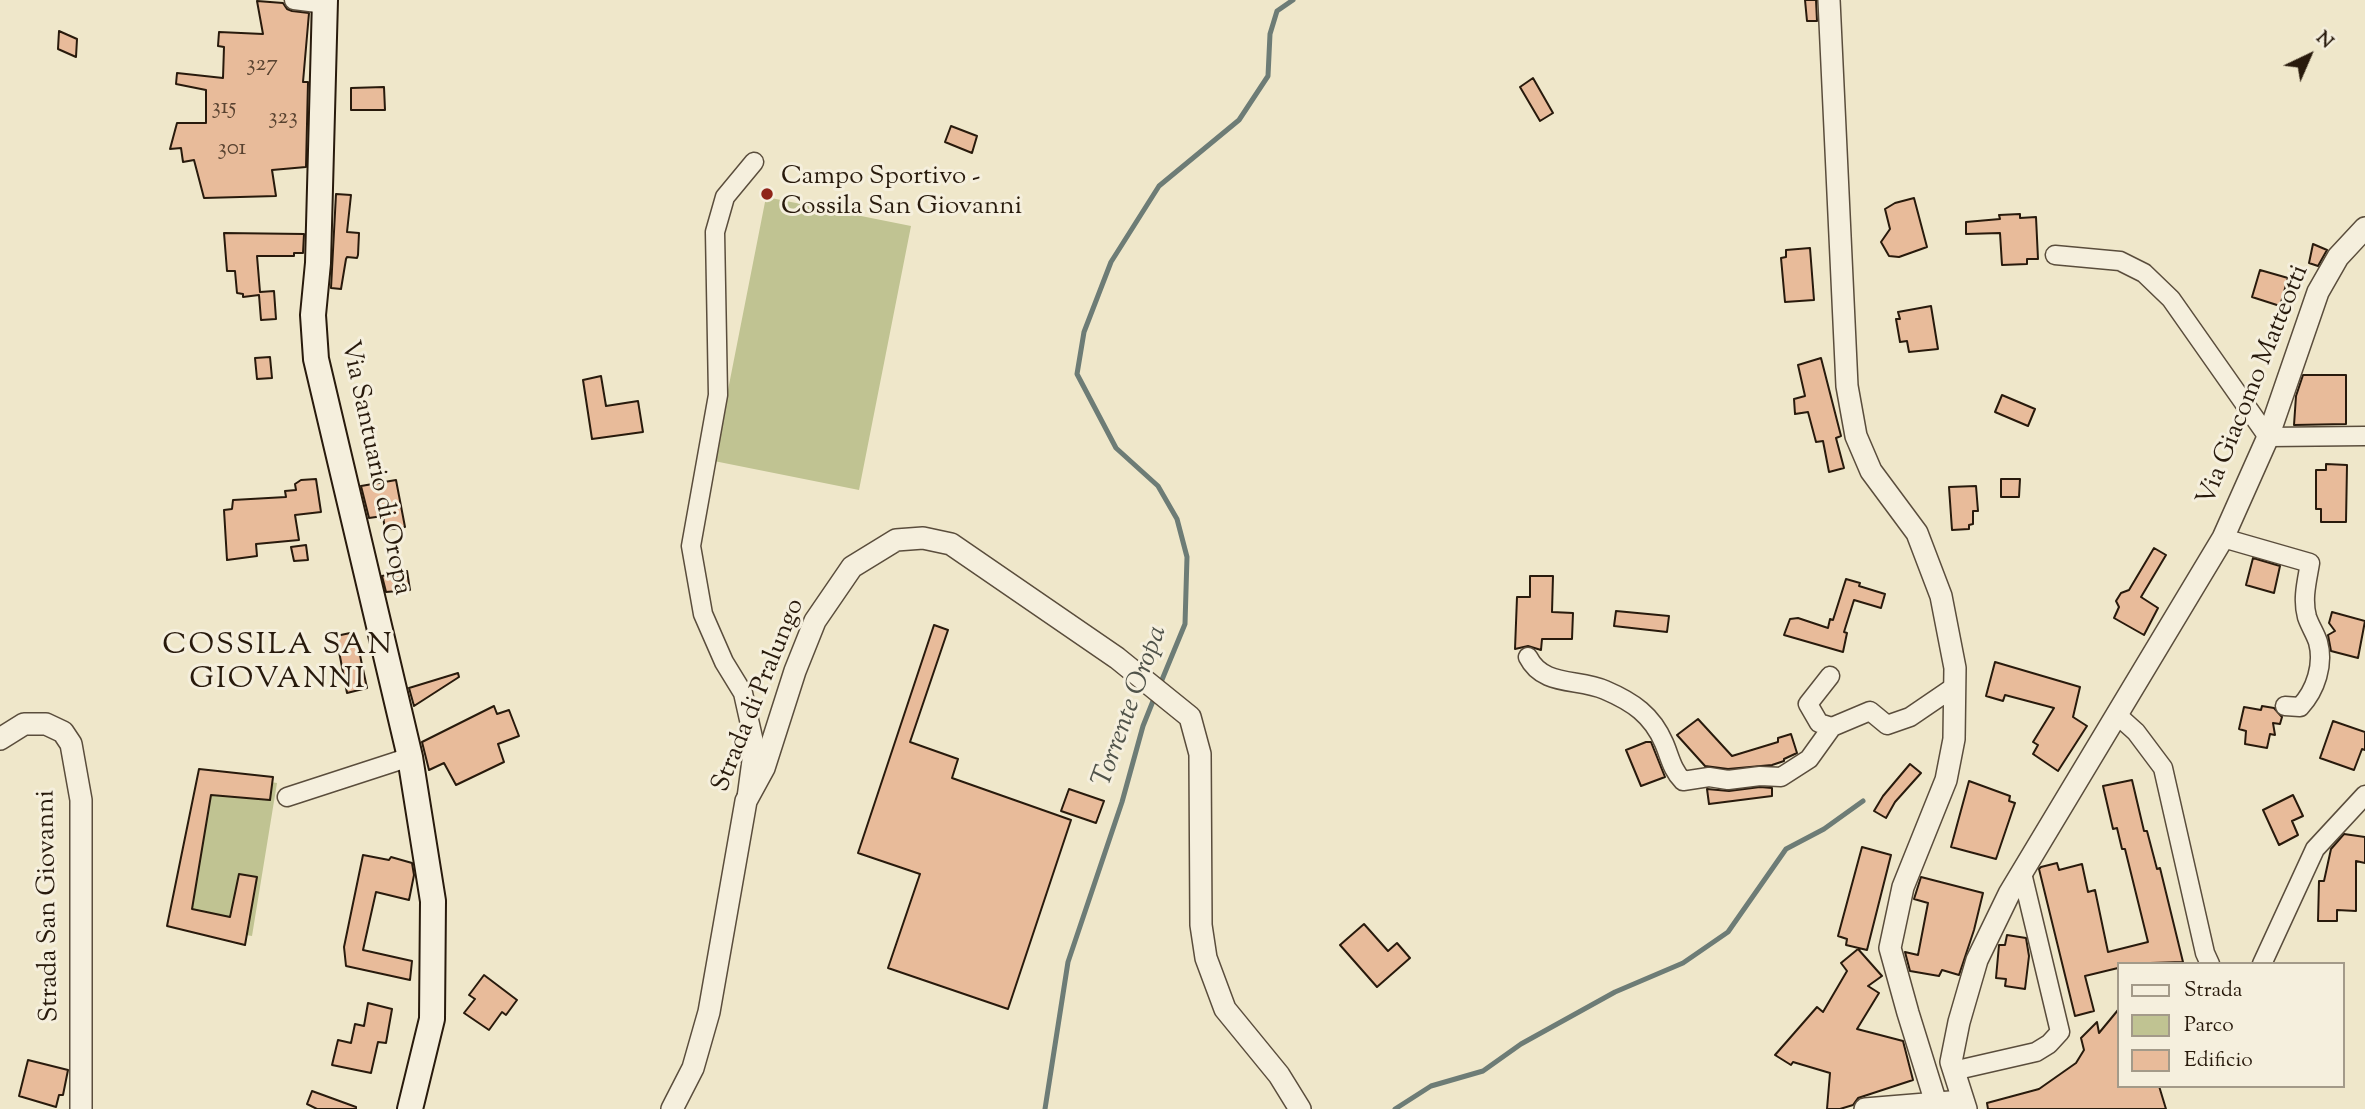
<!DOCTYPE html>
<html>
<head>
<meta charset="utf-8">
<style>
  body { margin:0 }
  #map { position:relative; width:2365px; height:1109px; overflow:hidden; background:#efe7ca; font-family:"Sorts Mill Goudy",serif }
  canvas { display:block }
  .legend { position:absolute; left:2117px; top:962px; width:228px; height:126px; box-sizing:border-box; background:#f5efdd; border:2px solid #a39a89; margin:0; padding:9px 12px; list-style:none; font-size:21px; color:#281a0c }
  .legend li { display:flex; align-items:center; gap:14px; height:35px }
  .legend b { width:35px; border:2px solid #a39a89 }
  .north { position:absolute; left:2274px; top:21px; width:70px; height:70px; -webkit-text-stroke:5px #f5efdd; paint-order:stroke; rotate:44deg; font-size:19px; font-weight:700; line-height:28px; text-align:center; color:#281a0c }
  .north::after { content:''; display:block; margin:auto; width:24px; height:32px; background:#281a0c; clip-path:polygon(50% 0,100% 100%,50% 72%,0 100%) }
</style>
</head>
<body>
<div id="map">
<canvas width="2365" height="1109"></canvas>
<ul class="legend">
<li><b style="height:9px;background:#f5efdd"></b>Strada</li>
<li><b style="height:19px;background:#c0c392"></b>Parco</li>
<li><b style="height:19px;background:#e8bb9a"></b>Edificio</li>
</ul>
<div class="north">N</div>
</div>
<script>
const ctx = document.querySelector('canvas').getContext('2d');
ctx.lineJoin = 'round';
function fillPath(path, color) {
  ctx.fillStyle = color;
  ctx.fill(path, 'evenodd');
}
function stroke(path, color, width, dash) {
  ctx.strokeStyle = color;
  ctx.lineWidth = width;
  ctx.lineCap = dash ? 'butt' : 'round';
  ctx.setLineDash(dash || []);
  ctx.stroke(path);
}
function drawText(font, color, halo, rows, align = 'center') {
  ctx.font = font + ' "Sorts Mill Goudy",serif';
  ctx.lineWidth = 6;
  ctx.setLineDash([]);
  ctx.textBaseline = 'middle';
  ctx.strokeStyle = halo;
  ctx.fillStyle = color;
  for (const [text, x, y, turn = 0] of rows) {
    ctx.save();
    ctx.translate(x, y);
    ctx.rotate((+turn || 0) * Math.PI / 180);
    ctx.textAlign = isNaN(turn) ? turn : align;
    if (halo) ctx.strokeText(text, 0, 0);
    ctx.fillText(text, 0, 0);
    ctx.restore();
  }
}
const green = new Path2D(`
  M 766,197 L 911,226 L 859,490 L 714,461 Z
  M 203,771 L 277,783 L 252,936 L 178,924 Z`);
const stream = new Path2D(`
  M 1159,687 L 1185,624 L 1187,557 L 1177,519 L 1158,486 L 1116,448 L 1077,374 L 1084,332 L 1111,262 L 1159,186 L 1239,120 L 1268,76 L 1270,34 L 1277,11 L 1293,0
  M 1045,1109 L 1068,962 L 1122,802 L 1143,726 L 1155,696
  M 1395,1109 L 1431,1086 L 1483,1071 L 1521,1044 L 1615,992 L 1683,963 L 1728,932 L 1786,849 L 1824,829 L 1863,801`);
const building = new Path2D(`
  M 1805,0 L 1816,0 L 1817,21 L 1807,21 Z
  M 257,1 L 283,3 L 287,9 L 292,11 L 309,13 L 303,82 L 308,82 L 306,167 L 272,170 L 276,196 L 204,198 L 194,160 L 183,162 L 181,148 L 170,149 L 177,123 L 206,123 L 206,90 L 176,84 L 177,73 L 223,78 L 224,47 L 218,46 L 219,32 L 263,34 Z
  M 59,31 L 77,39 L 76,57 L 58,49 Z
  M 1533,78 L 1553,113 L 1540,121 L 1520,87 Z
  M 384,87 L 385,110 L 351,110 L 351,88 Z
  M 951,126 L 977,136 L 972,153 L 945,142 Z
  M 336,194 L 351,195 L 347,232 L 359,233 L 358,255 L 357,258 L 347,257 L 346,259 L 341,289 L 331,288 Z
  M 1914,198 L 1927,247 L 1899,257 L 1889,256 L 1881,242 L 1890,229 L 1885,209 L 1895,203 Z
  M 2020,214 L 2020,218 L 2036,217 L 2038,259 L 2027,259 L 2027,264 L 2002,265 L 2000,233 L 1966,234 L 1966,222 L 2000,219 L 1999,215 Z
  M 224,233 L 304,234 L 303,253 L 294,253 L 294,256 L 257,256 L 260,292 L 274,291 L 276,319 L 261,320 L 259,295 L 243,297 L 243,294 L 237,293 L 235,271 L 227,271 Z
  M 2313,244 L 2327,250 L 2318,266 L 2309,263 Z
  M 1810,248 L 1814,300 L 1785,302 L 1781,258 L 1786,257 L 1786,250 Z
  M 2260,270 L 2288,278 L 2280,306 L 2252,297 Z
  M 1931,306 L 1938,349 L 1909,352 L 1907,341 L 1900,342 L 1896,319 L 1900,319 L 1898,312 Z
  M 270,357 L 272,378 L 257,379 L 255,358 Z
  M 1821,358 L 1841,436 L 1836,438 L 1844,468 L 1829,472 L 1823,441 L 1816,442 L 1808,412 L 1795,414 L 1794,399 L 1805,396 L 1798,365 Z
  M 2303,375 L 2346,375 L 2346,424 L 2294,425 L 2296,396 Z
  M 601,376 L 606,406 L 638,401 L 643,432 L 592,439 L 583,380 Z
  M 2002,395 L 2035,409 L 2028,426 L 1995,412 Z
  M 2326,464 L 2347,465 L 2346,522 L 2321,522 L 2321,509 L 2316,509 L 2316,470 L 2326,470 Z
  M 316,479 L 321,512 L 295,515 L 299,540 L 256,544 L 257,556 L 227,560 L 224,510 L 232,509 L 233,500 L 286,497 L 285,491 L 296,490 L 295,484 L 301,480 Z
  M 2001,479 L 2020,479 L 2019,497 L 2001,497 Z
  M 396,480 L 405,527 L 385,530 L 383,516 L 369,518 L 361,486 Z
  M 1976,486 L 1978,511 L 1973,511 L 1973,524 L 1969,525 L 1969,529 L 1952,530 L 1949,487 Z
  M 306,545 L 308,560 L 294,561 L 291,547 Z
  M 2154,548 L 2166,555 L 2141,597 L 2158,608 L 2144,635 L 2114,618 L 2119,607 L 2116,601 L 2121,593 L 2129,590 Z
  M 2253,558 L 2280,566 L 2274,593 L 2246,585 Z
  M 407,571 L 410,590 L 386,592 L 382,576 Z
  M 1530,576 L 1553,576 L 1552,612 L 1573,613 L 1572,639 L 1542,639 L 1541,650 L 1528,646 L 1515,649 L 1517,597 L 1530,597 Z
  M 1846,579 L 1860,583 L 1859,586 L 1885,594 L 1881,608 L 1854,600 L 1844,632 L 1847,633 L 1843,652 L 1784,635 L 1790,619 L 1798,618 L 1828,628 L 1830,619 L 1833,620 Z
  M 1616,611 L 1669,616 L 1667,632 L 1614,626 Z
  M 2332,612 L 2365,621 L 2358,658 L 2331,651 L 2328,635 L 2335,631 L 2329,623 Z
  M 934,625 L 948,630 L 910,742 L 958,759 L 952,778 L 1071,820 L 1008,1009 L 888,968 L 920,874 L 858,853 Z
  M 355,632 L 367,688 L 347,693 L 336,636 Z
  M 1995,662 L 2080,687 L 2073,717 L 2087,726 L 2058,771 L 2033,754 L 2038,745 L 2033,742 L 2054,708 L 2005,695 L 2003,701 L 1986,696 Z
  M 458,673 L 459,677 L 414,706 L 409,688 Z
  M 494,706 L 497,714 L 509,710 L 519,736 L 498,744 L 504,762 L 456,785 L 444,763 L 429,770 L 422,742 Z
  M 2262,706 L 2274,708 L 2282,717 L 2280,724 L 2273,723 L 2275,735 L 2270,734 L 2267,748 L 2245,744 L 2246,731 L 2239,729 L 2244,707 L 2261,710 Z
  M 1698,719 L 1732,756 L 1778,742 L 1778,738 L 1791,734 L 1797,753 L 1784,759 L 1784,761 L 1772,765 L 1728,769 L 1705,766 L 1677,735 Z
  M 2333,721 L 2365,732 L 2365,750 L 2362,749 L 2354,770 L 2320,758 Z
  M 1646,742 L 1651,742 L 1665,777 L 1641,786 L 1626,750 Z
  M 1910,764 L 1921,773 L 1895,802 L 1886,818 L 1874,811 L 1883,796 Z
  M 199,769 L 273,777 L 270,800 L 211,795 L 192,909 L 230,917 L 239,874 L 257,877 L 245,945 L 167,926 Z
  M 2132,780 L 2144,831 L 2147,831 L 2157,869 L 2160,868 L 2183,962 L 2118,964 L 2118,968 L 2085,976 L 2094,1011 L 2075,1016 L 2039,869 L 2041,867 L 2057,863 L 2059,870 L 2082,864 L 2088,892 L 2095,890 L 2108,952 L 2148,942 L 2125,849 L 2122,849 L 2117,828 L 2113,829 L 2103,786 Z
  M 1969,781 L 2010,796 L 2009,801 L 2015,803 L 1996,859 L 1951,847 Z
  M 1760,787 L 1772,788 L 1772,796 L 1709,804 L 1707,789 L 1729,791 Z
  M 1069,789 L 1104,801 L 1096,823 L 1061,811 Z
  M 2293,795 L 2303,816 L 2292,821 L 2298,835 L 2279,845 L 2263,810 Z
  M 2344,834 L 2365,837 L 2365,863 L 2356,861 L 2356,911 L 2337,910 L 2337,921 L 2318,921 L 2319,881 L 2324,881 L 2331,849 Z
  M 1862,847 L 1891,855 L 1867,950 L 1846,945 L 1847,939 L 1838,936 Z
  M 363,855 L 389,860 L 391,857 L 412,863 L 414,875 L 409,900 L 376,892 L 363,950 L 412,961 L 410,980 L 346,966 L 344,947 Z
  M 1921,877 L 1983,893 L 1974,930 L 1959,975 L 1942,970 L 1939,976 L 1910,971 L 1905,952 L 1918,955 L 1928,903 L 1914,899 Z
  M 1364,924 L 1388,951 L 1397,943 L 1410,958 L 1377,987 L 1340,945 Z
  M 2007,935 L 2026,938 L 2029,956 L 2025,989 L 2005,986 L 2006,979 L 1996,978 L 1999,945 L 2005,945 Z
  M 1858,949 L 1882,976 L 1868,986 L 1879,993 L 1857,1029 L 1903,1041 L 1913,1080 L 1858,1098 L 1853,1105 L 1840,1109 L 1827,1109 L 1830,1073 L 1793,1062 L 1791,1065 L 1775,1055 L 1817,1007 L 1823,1012 L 1847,971 L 1841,963 Z
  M 484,975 L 517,1000 L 506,1015 L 502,1012 L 489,1030 L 464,1013 L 475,999 L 469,995 Z
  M 368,1003 L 392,1009 L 386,1043 L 378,1042 L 371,1073 L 332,1065 L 338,1040 L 351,1043 L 355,1024 L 364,1026 Z
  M 2118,1010 L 2118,1086 L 2159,1086 L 2166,1109 L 1988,1109 L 1987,1103 L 2039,1089 L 2076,1063 L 2084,1050 L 2081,1038 L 2097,1022 L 2099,1033 Z
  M 28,1060 L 68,1070 L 63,1095 L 59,1095 L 56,1107 L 19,1096 Z
  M 312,1091 L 356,1107 L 356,1109 L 317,1109 L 307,1104 Z`);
const minor = new Path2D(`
  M 294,0 L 325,4
  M 2055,255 L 2120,261 L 2144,273 L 2171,299 L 2268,437 L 2365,436
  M 2223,538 L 2310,563 C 2307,581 2302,599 2307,617 C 2310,626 2315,633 2318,642 C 2324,664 2316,690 2300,707 L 2285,706
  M 1528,657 C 1543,687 1578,678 1605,690 C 1633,702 1652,715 1664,743 C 1670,757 1672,770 1683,781 L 1709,777 L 1728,780 L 1760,776 L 1781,777 L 1809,759 L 1832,727
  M 1830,676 L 1808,704 L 1819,723 L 1832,727 L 1870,711 L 1887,725 L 1910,717 L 1954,687
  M 2116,714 L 2136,732 L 2163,768 L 2205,953 L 2210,964
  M 747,794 L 754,742 L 743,693 L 724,662 L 703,614 L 691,546 L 718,395 L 715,232 L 725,197 L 754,162
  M 287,797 L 410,757
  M 2262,964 L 2315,849 L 2365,795
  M 1953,1071 L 2036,1052 L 2049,1044 L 2060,1032 L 2022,873`);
const tertiary = new Path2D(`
  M 1829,0 L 1847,386 L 1856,436 L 1871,471 L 1917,533 L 1941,596 L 1955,668 L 1954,739 L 1946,780 L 1903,887 L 1890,948 L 1908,1013 L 1936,1103
  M 0,739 L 24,724 L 46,724 L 63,732 L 71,744 L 81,800 L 81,1109
  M 672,1109 L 693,1068 L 709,1012 L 746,801 L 764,768 L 795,671 L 815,621 L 852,567 L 896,540 L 923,538 L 951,544 L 1117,658 L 1190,717 L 1200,754 L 1201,925 L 1206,958 L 1225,1009 L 1279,1075 L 1300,1109
  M 1865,1109 L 1950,1102
  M 1966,1109 L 1951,1062 L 1959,1022 L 1977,960 L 2009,894 L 2223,538 L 2268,437 L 2318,292 L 2338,257 L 2365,228`);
const secondary = new Path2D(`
  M 325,0 L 318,263 L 313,315 L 316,359 L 410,757 L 433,901 L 432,1019 L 410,1109`);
const markers = [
  [767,194,7,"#8f2418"]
];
const numberNames = [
  ["327",262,66],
  ["315",224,109],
  ["323",283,119],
  ["301",232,150]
];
const poiNames = [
  ["Campo Sportivo -",781,179],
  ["Cossila San Giovanni",781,209]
];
const streetNames = [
  ["Via Giacomo Matteotti",2255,386,-68],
  ["Via Santuario di Oropa",374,468,78],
  ["Strada di Pralungo",760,696,-68],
  ["Strada San Giovanni",50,906,-91]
];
const waterNames = [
  ["Torrente Oropa",1132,707,-70]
];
const quarterNames = [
  ["COSSILA SAN",278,648],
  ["GIOVANNI",278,682]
];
fillPath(green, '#c0c392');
stroke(stream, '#6d7c76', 5);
fillPath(building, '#e8bb9a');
stroke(building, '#281a0c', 2);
stroke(minor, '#5a4d3c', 21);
stroke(tertiary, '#5a4d3c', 24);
stroke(secondary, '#281a0c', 28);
stroke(minor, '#f5efdd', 18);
stroke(tertiary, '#f5efdd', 21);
stroke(secondary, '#f5efdd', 24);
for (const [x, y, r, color] of markers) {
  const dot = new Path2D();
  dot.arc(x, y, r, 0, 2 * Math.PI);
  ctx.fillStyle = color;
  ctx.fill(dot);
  stroke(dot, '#f5efdd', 2.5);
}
drawText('23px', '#584230', null, numberNames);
drawText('26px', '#281a0c', '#f5efdd', poiNames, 'left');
drawText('26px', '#281a0c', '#f5efdd', streetNames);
drawText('italic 28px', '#50534a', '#f5efdd', waterNames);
ctx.letterSpacing = '2px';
drawText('30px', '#281a0c', '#f5efdd', quarterNames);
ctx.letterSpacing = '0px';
</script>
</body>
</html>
